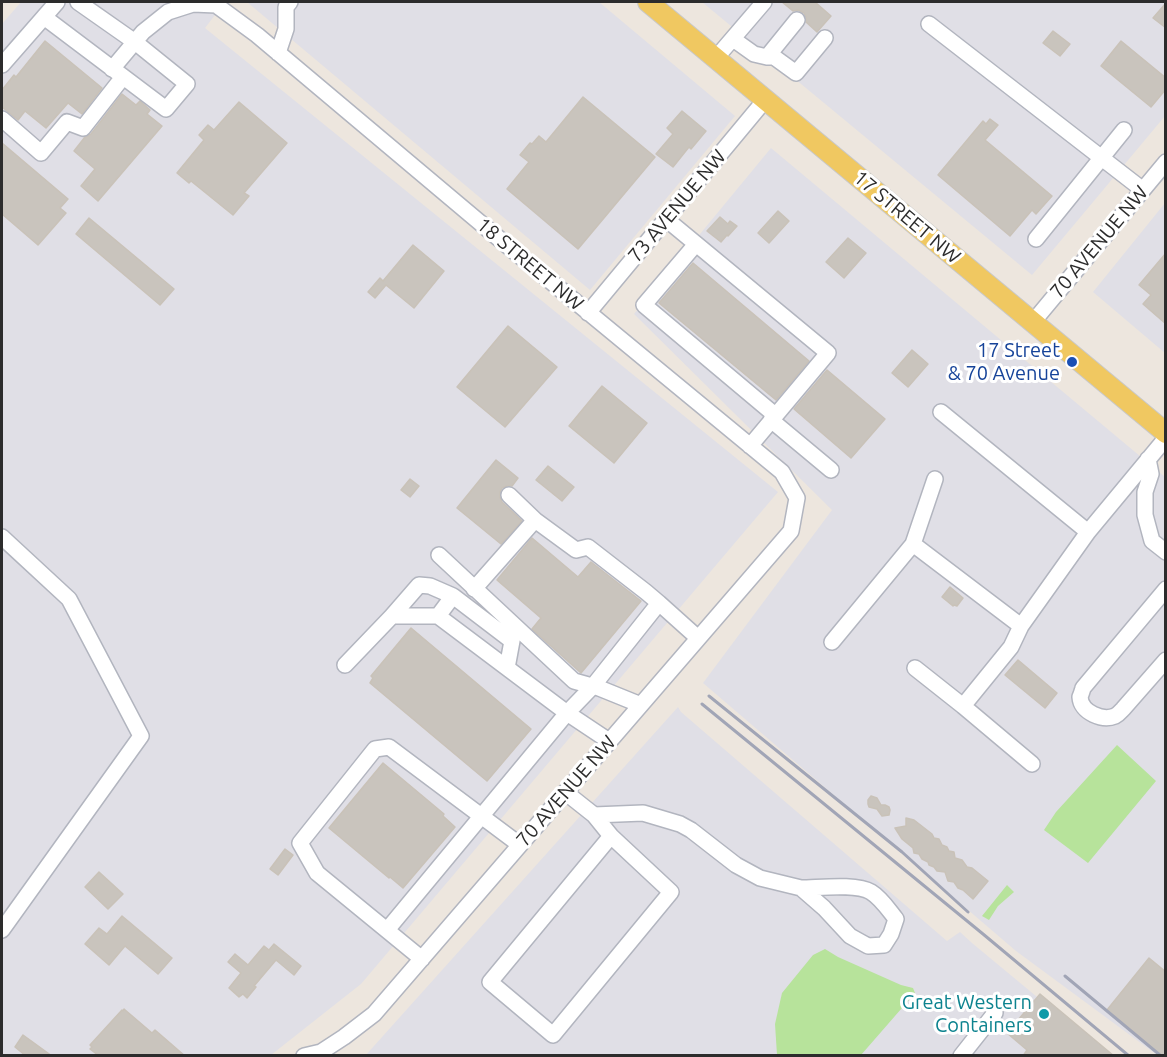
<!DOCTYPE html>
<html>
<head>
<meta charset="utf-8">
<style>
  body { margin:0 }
  #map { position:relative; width:1167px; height:1057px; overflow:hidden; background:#ede6de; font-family:Ubuntu,sans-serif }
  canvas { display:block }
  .frame { position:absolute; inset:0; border:3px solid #2c2c2c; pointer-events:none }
</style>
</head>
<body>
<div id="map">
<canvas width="1167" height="1057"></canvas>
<div class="frame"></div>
</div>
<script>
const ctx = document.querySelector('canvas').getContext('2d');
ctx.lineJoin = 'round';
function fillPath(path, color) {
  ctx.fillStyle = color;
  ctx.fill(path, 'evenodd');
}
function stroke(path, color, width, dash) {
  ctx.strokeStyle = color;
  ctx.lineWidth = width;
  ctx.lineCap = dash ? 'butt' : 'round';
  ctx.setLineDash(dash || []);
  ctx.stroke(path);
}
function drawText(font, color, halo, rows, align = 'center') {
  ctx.font = font + ' Ubuntu,sans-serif';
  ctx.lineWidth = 6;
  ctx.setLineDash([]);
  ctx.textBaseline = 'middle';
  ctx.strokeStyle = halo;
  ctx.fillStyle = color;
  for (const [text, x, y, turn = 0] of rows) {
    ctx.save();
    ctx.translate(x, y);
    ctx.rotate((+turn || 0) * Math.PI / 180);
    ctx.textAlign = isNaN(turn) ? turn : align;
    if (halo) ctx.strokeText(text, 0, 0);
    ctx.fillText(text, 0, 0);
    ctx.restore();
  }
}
const industrial = new Path2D(`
  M 21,2 L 225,2 L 205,28 L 778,492 L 361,984 L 271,1055 L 2,1056 L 2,24 Z
  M 247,2 L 599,2 L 735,116 L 590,290 Z
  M 702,2 L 1165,2 L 1165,116 L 1032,275 Z
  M 771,148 L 1165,477 L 1165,1055 L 1157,1055 L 1016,951 L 703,683 L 832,510 L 634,314 Z
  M 1165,203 L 1165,353 L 1093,292 Z
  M 678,707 L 681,712 L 947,941 L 960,932 L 972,943 L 1107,1055 L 365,1056 Z`);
const green = new Path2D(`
  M 1117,745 L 1156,781 L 1088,863 L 1044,830 L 1056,812 Z
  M 1007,885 L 1014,892 L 998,906 L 989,920 L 982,916 Z
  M 825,949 L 838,957 L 901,985 L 913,988 L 915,993 L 861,1055 L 777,1055 L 775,1024 L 782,993 L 813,955 Z`);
const building = new Path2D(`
  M 782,2 L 815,2 L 831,16 L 817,32 L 806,22 L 806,17 L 804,13 L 798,10 L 793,11 Z
  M 1166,3 L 1166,28 L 1153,18 Z
  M 1053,31 L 1070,44 L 1060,56 L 1043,43 Z
  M 45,41 L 102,88 L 82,114 L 68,103 L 46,128 L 25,111 L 18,120 L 2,107 L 2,90 L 14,75 L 16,77 Z
  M 1121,41 L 1166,78 L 1166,89 L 1151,107 L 1101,66 Z
  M 122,94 L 136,105 L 140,101 L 150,110 L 147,114 L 162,126 L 98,201 L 81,186 L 95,169 L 74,151 L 85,137 L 91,134 Z
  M 583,97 L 655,157 L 578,249 L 507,189 L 529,162 L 520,155 L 530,143 L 532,144 L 539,136 L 546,142 Z
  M 239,102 L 287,143 L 244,193 L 249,196 L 233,215 L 191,181 L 189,183 L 177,173 L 204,140 L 199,135 L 208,125 L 214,130 Z
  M 682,111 L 706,131 L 691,149 L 689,147 L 673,167 L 656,154 L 673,134 L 667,128 Z
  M 990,119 L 998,125 L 985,140 L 1052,196 L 1036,214 L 1032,210 L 1010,236 L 938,175 L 983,121 L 986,124 Z
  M 2,143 L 68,199 L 60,208 L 66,213 L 38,245 L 2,214 Z
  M 778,211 L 789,221 L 769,243 L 758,233 Z
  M 720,217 L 728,224 L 730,221 L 737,226 L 728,236 L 727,235 L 721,242 L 707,231 Z
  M 89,218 L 174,289 L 160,305 L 76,234 Z
  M 848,238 L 866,253 L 844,278 L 826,262 Z
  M 413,245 L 444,271 L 414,308 L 386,285 L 375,298 L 368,292 L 380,278 L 383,281 Z
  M 1166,253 L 1166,324 L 1143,304 L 1151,295 L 1139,285 Z
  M 693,263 L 809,361 L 776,400 L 659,303 Z
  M 508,326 L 557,367 L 505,427 L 457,387 Z
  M 912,350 L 928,364 L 908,387 L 892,373 Z
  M 827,370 L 885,419 L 851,458 L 794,409 Z
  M 602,386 L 647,423 L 614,463 L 569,426 Z
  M 496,460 L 518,478 L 512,486 L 507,486 L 502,488 L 500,492 L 500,497 L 502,502 L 522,521 L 501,544 L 457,508 Z
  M 548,466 L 574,487 L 562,501 L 536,480 Z
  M 410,479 L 419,486 L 410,497 L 401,490 Z
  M 532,538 L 578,577 L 591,562 L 641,601 L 581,673 L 532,629 L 541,618 L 497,580 Z
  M 950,587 L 963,598 L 957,606 L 954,605 L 953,606 L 942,597 Z
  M 411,628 L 531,729 L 487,781 L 370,683 L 373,678 L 371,676 Z
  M 1018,660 L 1057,693 L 1045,708 L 1005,675 Z
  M 383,763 L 444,814 L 443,816 L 455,827 L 403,888 L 390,877 L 389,878 L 329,828 Z
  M 871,796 L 877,798 L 881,805 L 885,805 L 889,807 L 890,810 L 889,815 L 882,816 L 877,809 L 869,807 L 868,804 L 868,800 Z
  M 906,818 L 914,820 L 932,834 L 934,838 L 939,839 L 942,845 L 947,847 L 949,851 L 954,852 L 955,858 L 962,860 L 967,867 L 972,868 L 988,881 L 973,899 L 963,890 L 958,888 L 954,882 L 948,881 L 945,872 L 937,871 L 934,867 L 929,865 L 928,862 L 922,859 L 919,854 L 914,853 L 913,848 L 902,839 L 895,828 L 906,826 Z
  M 285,849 L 293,855 L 278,875 L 270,869 Z
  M 99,872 L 123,894 L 108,909 L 85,887 Z
  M 122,916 L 172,958 L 158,974 L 125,946 L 109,965 L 85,944 L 99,928 L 107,934 Z
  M 274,944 L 301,966 L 294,975 L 276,960 L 254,986 L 256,987 L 247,998 L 243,994 L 239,997 L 229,988 L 241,973 L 228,962 L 235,954 L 248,965 L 264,946 L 269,950 Z
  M 1149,958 L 1166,972 L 1166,1056 L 1162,1056 L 1107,1010 Z
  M 1040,994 L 1114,1056 L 1023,1056 L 1027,1050 L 1007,1033 Z
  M 124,1009 L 152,1033 L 155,1030 L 185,1056 L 99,1056 L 90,1049 L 92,1047 L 90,1045 L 122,1010 L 123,1011 Z
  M 23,1035 L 52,1056 L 26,1056 L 15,1047 Z`);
const minor = new Path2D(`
  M 57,2 L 44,17 L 166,109 L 187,84 L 135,42 L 78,2
  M 929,24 L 1143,190
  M 733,39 L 754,54 L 767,57 L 774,57 L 796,73 L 825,38
  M 278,53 L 286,29 L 286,7 L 290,2
  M 767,57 L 797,20
  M 716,58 L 764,2
  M 2,65 L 44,17
  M 112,69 L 143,32 L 168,12 L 193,4 L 216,5 L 257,35 L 503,242 L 782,472 L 797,498 L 791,531 L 374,1014 L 344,1037 L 321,1052 L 304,1056
  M 2,119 L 41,153 L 67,122 L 83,128 L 123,77
  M 666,219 L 828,353 L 750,446
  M 1036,239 L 1124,130
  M 696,244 L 644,305 L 775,415
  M 588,313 L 765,100
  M 1033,322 L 1166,162
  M 941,412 L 1088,532
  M 771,420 L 831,470
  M 1148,459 L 1151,474 L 1145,492 L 1145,515 L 1152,541 L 1166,552
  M 509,495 L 535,520
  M 2,537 L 69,599 L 141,736 L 2,930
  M 913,544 L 935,479
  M 439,555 L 574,681 L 599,688 L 641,705
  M 474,589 L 535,520 L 576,550 L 588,547 L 646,592 L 659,603
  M 1166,589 L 1083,688 C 1083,689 1080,697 1080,697 C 1081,713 1103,721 1115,716 C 1119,714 1121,711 1123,709 L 1166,660
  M 453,596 L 512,641 L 507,668
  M 392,616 L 419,585 L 430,586 L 453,596 L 438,616
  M 832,642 L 913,544 L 1021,626
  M 345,665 L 392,616 L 438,616 L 567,713 L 593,686 L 659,603 L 698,638
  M 915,668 L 963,706
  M 1032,764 L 963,706 L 1011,647 L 1021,626 L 1088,532 L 1166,438
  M 565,792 L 594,815 L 643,813 L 680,824 L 691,830 L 736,865 L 760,878 L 801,888 L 824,908 L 850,936 L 868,946 L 884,945 L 891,934 L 896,919 C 888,909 881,898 871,892 C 856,883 818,888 801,888
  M 594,815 L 611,836 L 671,892 L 553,1035 L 490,982 L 611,836
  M 387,930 L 567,713 L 609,741
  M 422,959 L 317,873 L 300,843 L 375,749 L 389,747 L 520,845
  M 961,1056 L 995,1013`);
const major = new Path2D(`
  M 648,2 L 1166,433`);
const rail = new Path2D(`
  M 709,696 L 902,852 L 968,912
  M 702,704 L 983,934 L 1129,1056
  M 1065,976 L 1161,1056`);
const markers = [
  [1072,362,6,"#1a4fb4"],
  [1044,1014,6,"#0f9aa8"]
];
const streetNames = [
  ["73 AVENUE NW",677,206,-50],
  ["17 STREET NW",907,217,40],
  ["70 AVENUE NW",1099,242,-50],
  ["18 STREET NW",530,264,40],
  ["70 AVENUE NW",566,791,-49]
];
const transitNames = [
  ["17 Street",1060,350],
  ["& 70 Avenue",1060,373]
];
const cultureNames = [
  ["Great Western",1032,1002],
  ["Containers",1032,1025]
];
fillPath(industrial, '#e0dfe6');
fillPath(green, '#b7e39b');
fillPath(building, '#c9c4bd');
stroke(building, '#c9c2b8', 1.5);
stroke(minor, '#b2b5bf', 18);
stroke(major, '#c8c8c8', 22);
stroke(minor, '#fff', 15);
stroke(major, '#f0c861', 20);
stroke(rail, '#a1a5b6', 3);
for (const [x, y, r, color] of markers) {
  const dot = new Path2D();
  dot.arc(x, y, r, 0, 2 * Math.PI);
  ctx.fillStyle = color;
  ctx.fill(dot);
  stroke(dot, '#fff', 2);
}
drawText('20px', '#2c2c2c', '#fff', streetNames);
drawText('20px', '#164399', '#fff', transitNames, 'right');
drawText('20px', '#0d838f', '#fff', cultureNames, 'right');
</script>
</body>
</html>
